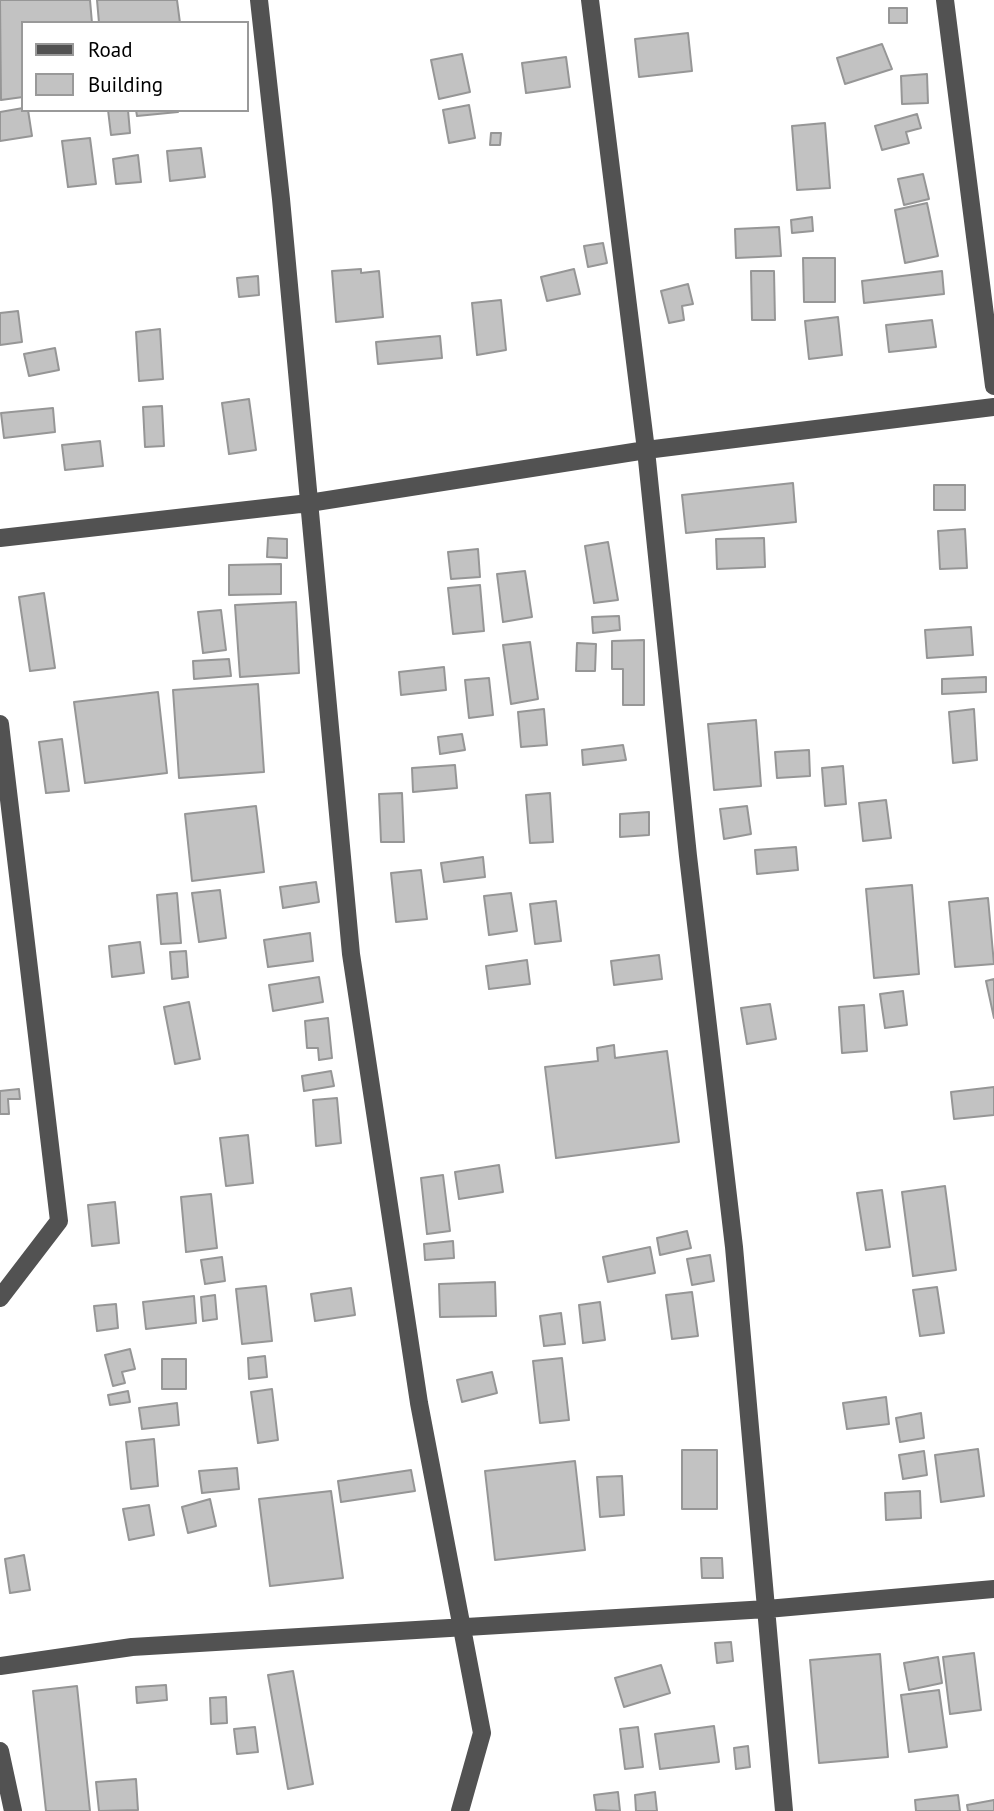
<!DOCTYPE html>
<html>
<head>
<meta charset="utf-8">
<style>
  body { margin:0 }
  #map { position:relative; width:994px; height:1811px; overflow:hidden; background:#fff; font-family:"PT Sans",sans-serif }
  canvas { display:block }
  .legend { position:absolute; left:21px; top:21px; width:228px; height:91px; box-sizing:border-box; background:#fff; border:2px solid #999; margin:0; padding:9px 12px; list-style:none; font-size:21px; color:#000 }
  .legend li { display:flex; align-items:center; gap:14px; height:35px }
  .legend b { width:35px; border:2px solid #999 }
</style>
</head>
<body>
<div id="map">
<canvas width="994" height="1811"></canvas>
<ul class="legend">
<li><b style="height:9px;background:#525252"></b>Road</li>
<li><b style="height:19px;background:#c2c2c2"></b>Building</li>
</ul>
</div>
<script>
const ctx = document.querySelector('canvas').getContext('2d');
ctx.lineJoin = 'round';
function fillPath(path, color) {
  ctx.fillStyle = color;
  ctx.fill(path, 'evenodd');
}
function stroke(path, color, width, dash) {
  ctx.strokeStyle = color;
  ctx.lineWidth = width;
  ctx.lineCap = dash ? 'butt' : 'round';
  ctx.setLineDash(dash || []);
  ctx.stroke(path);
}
const building = new Path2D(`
  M 0,0 L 90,0 L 92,23 L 23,23 L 23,97 L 1,100 Z
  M 97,0 L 177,0 L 180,23 L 99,23 Z
  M 889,8 L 907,8 L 907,23 L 889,23 Z
  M 688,33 L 692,71 L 639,77 L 635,39 Z
  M 882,44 L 892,69 L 845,84 L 837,58 Z
  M 462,54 L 470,92 L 439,99 L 431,60 Z
  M 566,57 L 570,87 L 526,93 L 522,63 Z
  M 927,74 L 928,103 L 902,104 L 901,76 Z
  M 469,105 L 475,138 L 449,143 L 443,110 Z
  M 23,108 L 28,110 L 32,136 L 0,141 L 0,112 Z
  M 108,110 L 128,110 L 130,133 L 111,135 Z
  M 136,110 L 178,110 L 178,112 L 137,116 Z
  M 917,114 L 921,128 L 906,132 L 909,143 L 882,150 L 875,126 Z
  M 825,123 L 830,188 L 797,190 L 792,126 Z
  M 491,133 L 501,133 L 500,145 L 490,145 Z
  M 90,138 L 96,184 L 68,187 L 62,141 Z
  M 201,148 L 205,177 L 170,181 L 167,151 Z
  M 138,155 L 141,182 L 116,184 L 113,159 Z
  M 923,174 L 929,199 L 904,205 L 898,179 Z
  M 927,203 L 938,256 L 905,263 L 895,210 Z
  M 812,217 L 813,231 L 792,233 L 791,220 Z
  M 779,227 L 781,256 L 736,258 L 735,229 Z
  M 603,243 L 607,263 L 588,267 L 584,246 Z
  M 803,258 L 835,258 L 835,302 L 804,302 Z
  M 361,269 L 361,273 L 379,271 L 383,317 L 336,322 L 332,271 Z
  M 574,269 L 580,294 L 547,301 L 541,277 Z
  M 751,271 L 774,271 L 775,320 L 752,320 Z
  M 942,271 L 944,294 L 864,303 L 862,281 Z
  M 258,276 L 259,295 L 239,297 L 237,278 Z
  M 688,284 L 693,304 L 682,306 L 684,320 L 669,323 L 661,291 Z
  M 501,300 L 506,350 L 477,355 L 472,303 Z
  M 18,311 L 22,342 L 0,345 L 0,313 Z
  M 838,317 L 842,355 L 809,359 L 805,321 Z
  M 932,320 L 936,347 L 889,352 L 886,325 Z
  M 160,329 L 163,379 L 139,381 L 136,332 Z
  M 440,336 L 442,358 L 378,364 L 376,342 Z
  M 55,348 L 59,370 L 29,376 L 24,354 Z
  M 249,399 L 256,450 L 229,454 L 222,403 Z
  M 162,406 L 164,446 L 145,447 L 143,407 Z
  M 53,408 L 55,432 L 4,438 L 1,413 Z
  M 100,441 L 103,466 L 65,470 L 62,445 Z
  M 793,483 L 796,522 L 686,533 L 682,495 Z
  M 934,485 L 965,485 L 965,510 L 934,510 Z
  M 965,529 L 967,568 L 940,569 L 938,531 Z
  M 268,538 L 287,539 L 287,558 L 267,557 Z
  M 764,538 L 765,567 L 717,569 L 716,539 Z
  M 608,542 L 618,600 L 594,603 L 585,546 Z
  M 478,549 L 480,577 L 451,579 L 448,552 Z
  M 281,564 L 281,594 L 229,595 L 229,565 Z
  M 525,571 L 532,617 L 503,622 L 497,574 Z
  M 480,585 L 484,631 L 453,634 L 448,588 Z
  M 44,593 L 55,668 L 30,671 L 19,597 Z
  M 296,602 L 299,673 L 240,677 L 235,605 Z
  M 221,610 L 226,650 L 203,653 L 198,612 Z
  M 619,616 L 620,630 L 593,633 L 592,617 Z
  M 971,627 L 973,655 L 927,658 L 925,630 Z
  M 644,640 L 644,705 L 623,705 L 623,669 L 612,669 L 612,641 Z
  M 530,642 L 538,699 L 511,704 L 503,645 Z
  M 577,643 L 596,644 L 595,671 L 576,671 Z
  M 229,659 L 231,676 L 194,679 L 193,661 Z
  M 444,667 L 446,690 L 401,695 L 399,672 Z
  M 986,677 L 986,692 L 942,694 L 942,679 Z
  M 489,678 L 493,715 L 469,718 L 465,680 Z
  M 258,684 L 264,772 L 179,778 L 173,690 Z
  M 158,692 L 167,773 L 85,783 L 74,702 Z
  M 544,709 L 547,745 L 521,747 L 518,712 Z
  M 974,709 L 977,760 L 953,763 L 949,712 Z
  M 756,720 L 761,786 L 714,790 L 708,724 Z
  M 462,734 L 465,750 L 440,754 L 438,737 Z
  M 62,739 L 69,791 L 46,793 L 39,742 Z
  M 623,745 L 626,760 L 583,765 L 582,750 Z
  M 809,750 L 810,776 L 777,778 L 775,752 Z
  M 455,765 L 457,788 L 413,792 L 412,768 Z
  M 843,766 L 846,804 L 825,806 L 822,768 Z
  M 402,793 L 404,842 L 381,842 L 379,794 Z
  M 550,793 L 553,842 L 530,843 L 526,795 Z
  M 886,800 L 891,838 L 863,841 L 859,803 Z
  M 256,806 L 264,872 L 192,881 L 185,814 Z
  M 747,806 L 751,834 L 724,839 L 720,809 Z
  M 649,812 L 649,835 L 620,837 L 620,814 Z
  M 796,847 L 798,870 L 757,874 L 755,850 Z
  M 483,857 L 485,877 L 444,882 L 441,863 Z
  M 421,870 L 427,919 L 396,922 L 391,873 Z
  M 316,882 L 319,902 L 283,908 L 280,887 Z
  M 912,885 L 919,974 L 874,978 L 866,889 Z
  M 220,890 L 226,938 L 199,942 L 192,893 Z
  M 177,893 L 181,943 L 161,944 L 157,895 Z
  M 511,893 L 517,931 L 489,935 L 484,896 Z
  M 988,898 L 994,964 L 955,967 L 949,902 Z
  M 556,901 L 561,941 L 535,944 L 530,904 Z
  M 310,933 L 313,961 L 268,967 L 264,940 Z
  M 140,942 L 144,973 L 112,977 L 109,946 Z
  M 186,951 L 188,977 L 172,979 L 170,952 Z
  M 659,955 L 662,979 L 614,985 L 611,961 Z
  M 527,960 L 530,984 L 489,989 L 486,966 Z
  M 319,977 L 323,1002 L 273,1011 L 269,985 Z
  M 994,979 L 994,1018 L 986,981 Z
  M 903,991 L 907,1025 L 885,1028 L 880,994 Z
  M 189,1002 L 200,1059 L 175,1064 L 164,1007 Z
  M 770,1004 L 776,1039 L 747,1044 L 741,1008 Z
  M 864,1005 L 867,1051 L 842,1053 L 839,1007 Z
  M 328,1018 L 332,1058 L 319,1060 L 318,1048 L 307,1048 L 305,1021 Z
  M 614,1045 L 615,1058 L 667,1051 L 679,1142 L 556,1158 L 545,1067 L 598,1061 L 597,1048 Z
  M 331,1071 L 334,1086 L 304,1091 L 302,1076 Z
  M 994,1087 L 994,1115 L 954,1119 L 951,1092 Z
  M 19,1089 L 20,1099 L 8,1099 L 9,1114 L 0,1114 L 0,1091 Z
  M 337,1098 L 341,1143 L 316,1146 L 313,1100 Z
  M 248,1135 L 253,1183 L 226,1186 L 220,1138 Z
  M 499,1165 L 503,1192 L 459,1199 L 455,1172 Z
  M 443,1175 L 450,1231 L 427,1234 L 421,1178 Z
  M 945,1186 L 956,1270 L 913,1276 L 902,1192 Z
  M 882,1190 L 890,1247 L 866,1250 L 857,1193 Z
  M 211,1194 L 217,1248 L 186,1252 L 181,1197 Z
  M 115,1202 L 119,1243 L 92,1246 L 88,1205 Z
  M 687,1231 L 691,1248 L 660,1255 L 657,1238 Z
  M 453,1241 L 454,1258 L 425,1260 L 424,1244 Z
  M 650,1247 L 655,1273 L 608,1282 L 603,1257 Z
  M 710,1255 L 714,1281 L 692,1285 L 687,1259 Z
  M 222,1257 L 225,1281 L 205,1284 L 201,1260 Z
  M 495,1282 L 496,1316 L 440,1317 L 439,1284 Z
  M 266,1286 L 272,1341 L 242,1344 L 236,1289 Z
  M 937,1287 L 944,1333 L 920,1336 L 913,1290 Z
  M 351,1288 L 355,1315 L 315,1321 L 311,1294 Z
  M 692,1292 L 698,1336 L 672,1339 L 666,1295 Z
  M 215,1295 L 217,1319 L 203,1321 L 201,1297 Z
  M 194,1296 L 196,1323 L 146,1329 L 143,1302 Z
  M 600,1302 L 605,1340 L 583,1343 L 579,1305 Z
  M 116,1304 L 118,1328 L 97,1331 L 94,1306 Z
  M 561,1313 L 565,1344 L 544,1346 L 540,1316 Z
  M 130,1349 L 135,1369 L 122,1372 L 125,1383 L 113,1386 L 105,1355 Z
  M 265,1356 L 267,1377 L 249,1379 L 248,1358 Z
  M 562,1358 L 569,1420 L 540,1423 L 533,1361 Z
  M 162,1359 L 186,1359 L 186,1389 L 162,1389 Z
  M 492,1372 L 497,1393 L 462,1402 L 457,1380 Z
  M 272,1389 L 278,1440 L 258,1443 L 251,1392 Z
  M 128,1391 L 130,1402 L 110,1405 L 108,1395 Z
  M 886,1397 L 889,1424 L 847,1429 L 843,1403 Z
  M 177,1403 L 179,1425 L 142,1429 L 139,1408 Z
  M 921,1413 L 924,1438 L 900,1442 L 896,1418 Z
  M 154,1439 L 158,1486 L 131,1489 L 126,1442 Z
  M 978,1449 L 984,1496 L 941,1502 L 935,1455 Z
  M 682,1450 L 717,1450 L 717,1509 L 682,1509 Z
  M 924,1451 L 927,1475 L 903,1479 L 899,1455 Z
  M 575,1461 L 585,1550 L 495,1560 L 485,1471 Z
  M 237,1468 L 239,1489 L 202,1493 L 199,1471 Z
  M 411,1470 L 415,1491 L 341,1502 L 338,1481 Z
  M 622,1476 L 624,1515 L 600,1517 L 597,1477 Z
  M 331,1491 L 343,1578 L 270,1586 L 259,1499 Z
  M 920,1491 L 921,1518 L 886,1520 L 885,1493 Z
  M 210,1499 L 216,1526 L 188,1533 L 182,1507 Z
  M 149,1505 L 154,1535 L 129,1540 L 123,1509 Z
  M 24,1555 L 30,1590 L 10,1593 L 5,1559 Z
  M 701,1558 L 722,1558 L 723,1578 L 702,1578 Z
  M 731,1642 L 733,1661 L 717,1663 L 715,1643 Z
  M 974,1653 L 981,1710 L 950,1714 L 943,1657 Z
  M 880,1654 L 888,1757 L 819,1763 L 810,1660 Z
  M 938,1657 L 942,1683 L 909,1690 L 904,1663 Z
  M 661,1665 L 670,1693 L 624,1707 L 615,1678 Z
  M 293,1671 L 313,1784 L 288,1789 L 268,1675 Z
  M 166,1685 L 167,1700 L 137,1703 L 136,1687 Z
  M 77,1686 L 90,1811 L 46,1811 L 33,1691 Z
  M 939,1690 L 947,1747 L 909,1752 L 901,1695 Z
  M 226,1697 L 227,1723 L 211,1724 L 210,1698 Z
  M 714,1726 L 719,1762 L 660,1769 L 655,1734 Z
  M 255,1727 L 258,1752 L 237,1754 L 234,1729 Z
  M 638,1727 L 643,1767 L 625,1769 L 620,1729 Z
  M 748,1746 L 750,1767 L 736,1769 L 734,1748 Z
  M 136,1779 L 138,1810 L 99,1811 L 96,1782 Z
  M 618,1792 L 620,1811 L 596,1810 L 594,1795 Z
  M 655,1792 L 657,1811 L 636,1811 L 635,1795 Z
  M 958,1795 L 960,1811 L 916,1811 L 915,1800 Z
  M 994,1800 L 994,1811 L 968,1811 L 967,1805 Z`);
const minor = new Path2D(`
  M 259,0 L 281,199 L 351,954 L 419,1403 L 482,1733 L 460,1811
  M 590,0 L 646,450 L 688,856 L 734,1247 L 784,1811
  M 945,0 L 994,386
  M 0,538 L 309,503 L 646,450 L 994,407
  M 0,724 L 59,1221 L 0,1298
  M 0,1666 L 132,1647 L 767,1609 L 994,1589
  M 0,1751 L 13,1811`);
fillPath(building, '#c2c2c2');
stroke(building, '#969696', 2);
stroke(minor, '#525252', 18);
</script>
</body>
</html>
